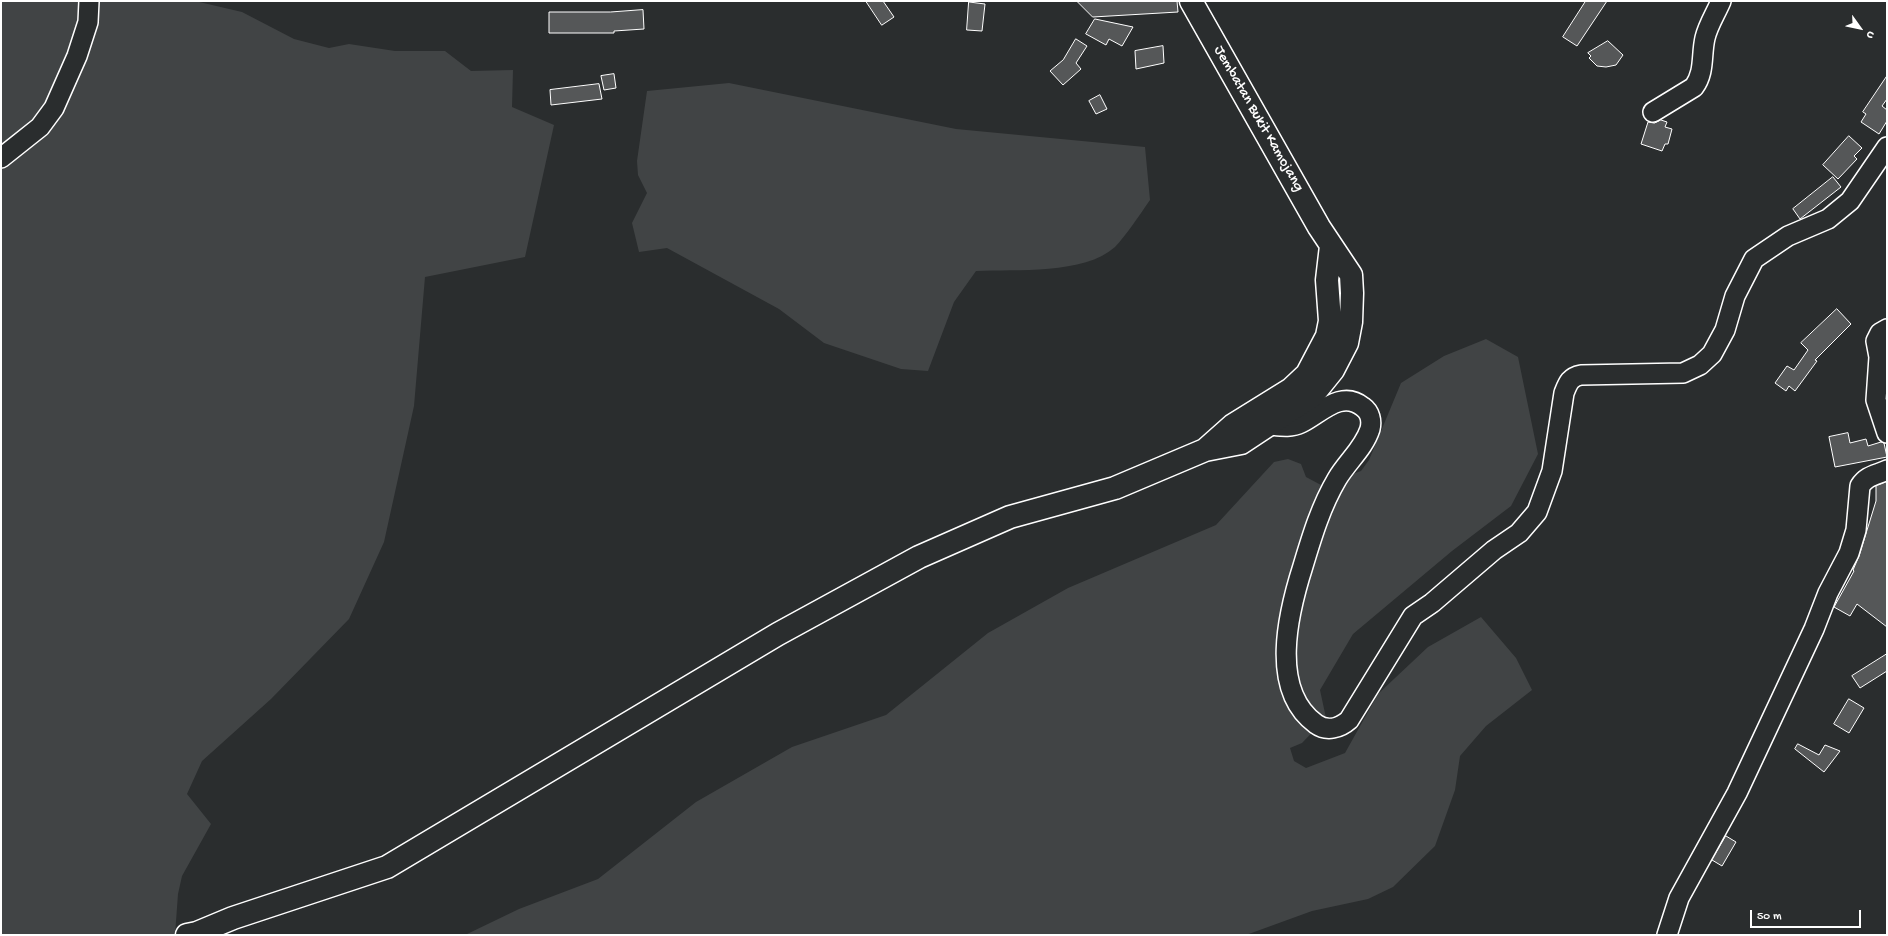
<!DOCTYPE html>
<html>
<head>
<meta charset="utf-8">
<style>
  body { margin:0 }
  #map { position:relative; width:1888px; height:936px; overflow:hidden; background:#2a2d2e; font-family:"Gochi Hand",sans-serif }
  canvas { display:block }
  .frame { position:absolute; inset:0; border:2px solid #fff; pointer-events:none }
  .north { position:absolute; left:1840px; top:8px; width:40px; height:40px; -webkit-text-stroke:3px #2a2d2e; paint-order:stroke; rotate:123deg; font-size:11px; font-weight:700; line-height:16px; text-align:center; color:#fff }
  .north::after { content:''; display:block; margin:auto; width:14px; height:18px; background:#fff; clip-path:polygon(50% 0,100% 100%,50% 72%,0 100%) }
  .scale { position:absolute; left:1750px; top:910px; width:111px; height:18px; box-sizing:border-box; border:2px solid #fff; border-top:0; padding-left:5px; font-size:12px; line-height:14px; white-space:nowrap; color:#fff; -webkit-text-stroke:3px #2a2d2e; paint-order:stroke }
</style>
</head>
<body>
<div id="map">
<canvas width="1888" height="936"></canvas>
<div class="frame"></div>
<div class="north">U</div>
<div class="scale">50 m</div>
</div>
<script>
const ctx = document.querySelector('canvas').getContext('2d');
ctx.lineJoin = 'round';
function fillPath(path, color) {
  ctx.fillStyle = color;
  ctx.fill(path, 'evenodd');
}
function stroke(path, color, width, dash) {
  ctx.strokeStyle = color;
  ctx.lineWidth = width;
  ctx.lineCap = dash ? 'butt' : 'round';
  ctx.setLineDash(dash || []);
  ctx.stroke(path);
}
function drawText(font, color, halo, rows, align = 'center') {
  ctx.font = font + ' "Gochi Hand",sans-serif';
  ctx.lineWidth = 4;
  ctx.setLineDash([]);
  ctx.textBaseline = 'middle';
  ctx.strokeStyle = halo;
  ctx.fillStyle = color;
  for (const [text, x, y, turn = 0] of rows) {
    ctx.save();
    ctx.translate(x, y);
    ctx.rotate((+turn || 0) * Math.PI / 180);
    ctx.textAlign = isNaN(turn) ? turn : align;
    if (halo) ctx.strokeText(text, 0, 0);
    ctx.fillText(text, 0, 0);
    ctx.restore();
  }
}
const green = new Path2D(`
  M 1,1 L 195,1 L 242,12 L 294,39 L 329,48 L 349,44 L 395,51 L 445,51 L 471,71 L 513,70 L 512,107 L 554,125 L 525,257 L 425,277 L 414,406 L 384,542 L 349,619 L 271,699 L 202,761 L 187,794 L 211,824 L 182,876 L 178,894 L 175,935 L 1,935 Z
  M 729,83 L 956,129 L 1145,147 L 1150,200 C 1141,213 1125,237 1115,247 C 1084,275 1016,269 976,271 L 954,302 L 928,371 L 901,369 L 824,343 L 779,309 L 667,248 L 639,252 L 632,223 L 647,193 L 638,175 L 637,161 L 647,91 Z
  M 1486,339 L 1518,357 L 1538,454 L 1511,506 L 1452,551 L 1353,634 L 1320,690 L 1326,718 L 1302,743 L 1290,748 L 1294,761 L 1306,768 L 1345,753 L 1378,694 L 1428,647 L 1481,617 L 1516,658 L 1532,690 L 1486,726 L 1460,756 L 1455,790 L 1435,846 L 1393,887 L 1368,899 L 1312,911 L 1246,935 L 465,935 L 519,909 L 598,879 L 696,802 L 792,747 L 886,715 L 988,633 L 1068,588 L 1216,525 L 1274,462 L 1288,459 L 1301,464 L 1306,477 L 1321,485 L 1361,471 L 1369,460 L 1401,383 L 1444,356 Z`);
const building = new Path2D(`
  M 866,1 L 883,1 L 894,17 L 882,25 Z
  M 1077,1 L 1177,1 L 1178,12 L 1093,17 Z
  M 1586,1 L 1607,1 L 1577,46 L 1563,37 Z
  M 969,2 L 985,4 L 982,31 L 967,30 Z
  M 643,10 L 644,29 L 614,31 L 614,33 L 549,33 L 549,12 L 610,12 Z
  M 1095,19 L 1133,27 L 1122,46 L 1109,39 L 1106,45 L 1086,34 Z
  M 1076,39 L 1087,46 L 1076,63 L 1081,69 L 1063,85 L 1050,71 L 1063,60 Z
  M 1608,41 L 1623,55 L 1616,65 L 1606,67 L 1597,66 L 1589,58 L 1591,56 L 1588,53 Z
  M 1163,46 L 1164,63 L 1136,69 L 1135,51 Z
  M 614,74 L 616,88 L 604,90 L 601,76 Z
  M 1887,76 L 1887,99 L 1882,106 L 1887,110 L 1887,121 L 1879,134 L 1861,122 L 1866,114 L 1863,112 Z
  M 599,84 L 602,99 L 551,105 L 550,90 Z
  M 1100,95 L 1107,109 L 1096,114 L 1089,101 Z
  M 1661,120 L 1667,122 L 1665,127 L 1672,129 L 1668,144 L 1665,144 L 1662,151 L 1641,144 L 1648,122 L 1654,123 Z
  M 1849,136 L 1862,148 L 1854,156 L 1857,159 L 1838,179 L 1823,165 Z
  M 1833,177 L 1841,187 L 1800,219 L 1793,209 Z
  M 1837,309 L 1851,324 L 1815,360 L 1817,361 L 1795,391 L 1789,386 L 1786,391 L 1775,383 L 1787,366 L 1794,370 L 1808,350 L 1801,343 Z
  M 1848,433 L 1850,443 L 1866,439 L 1868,446 L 1881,442 L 1884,443 L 1887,457 L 1835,467 L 1829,437 Z
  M 1887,482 L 1887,627 L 1857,604 L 1850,616 L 1834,607 L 1854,571 L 1853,570 L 1859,556 L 1876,501 L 1876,486 Z
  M 1887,654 L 1887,671 L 1860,688 L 1852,676 Z
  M 1849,699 L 1864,708 L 1849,733 L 1834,724 Z
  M 1798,744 L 1819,755 L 1825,745 L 1840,751 L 1824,772 L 1795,749 Z
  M 1726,836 L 1736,842 L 1722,866 L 1712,860 Z`);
const minor = new Path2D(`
  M 1653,112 L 1694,87 C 1705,72 1701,55 1705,38 C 1708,25 1716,13 1721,1
  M 1,158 L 40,127 L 54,108 L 77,56 L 88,22 L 89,1
  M 1887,329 L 1880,333 L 1876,341 L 1879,357 L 1876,400 L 1887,433
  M 1269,425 C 1280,426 1291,428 1301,423 C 1320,414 1341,389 1363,407 C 1370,412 1372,421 1370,429 C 1364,448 1347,462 1337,479 C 1321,506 1312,536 1303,566 C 1288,613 1269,690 1316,724 C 1327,732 1340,728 1349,720 L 1413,616 L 1432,603 L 1494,550 L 1519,533 L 1537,512 L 1552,471 L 1564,393 C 1568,383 1570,377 1581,375 L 1683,373 L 1700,365 L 1712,354 L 1725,330 L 1735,296 L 1754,259 L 1788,236 L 1828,219 L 1850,201 L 1887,147
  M 1667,935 L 1679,898 L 1737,793 L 1814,629 L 1828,593 L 1849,553 L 1856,530 L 1860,486 C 1867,475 1877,475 1887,470`);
const major = new Path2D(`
  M 1206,449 L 1233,425 L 1291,389 L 1307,374 L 1327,336 L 1330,321 L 1327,280 L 1331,246
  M 187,935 L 197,933 L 233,918 L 387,867 L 778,634 L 919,557 L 1010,517 L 1115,488 L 1205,450 L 1241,443 L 1312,396 L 1333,370 L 1347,343 L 1351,322 L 1352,293 L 1351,275 L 1319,227 L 1191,1`);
const streetNames = [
  ["Jembatan Bukit Kamojang",1258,119,60]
];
fillPath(green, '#414445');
fillPath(building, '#555758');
stroke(building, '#fff', 1);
stroke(minor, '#fff', 22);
stroke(major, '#fff', 25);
stroke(minor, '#2a2d2e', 19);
stroke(major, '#2a2d2e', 22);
drawText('15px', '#fff', '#2a2d2e', streetNames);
</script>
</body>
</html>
